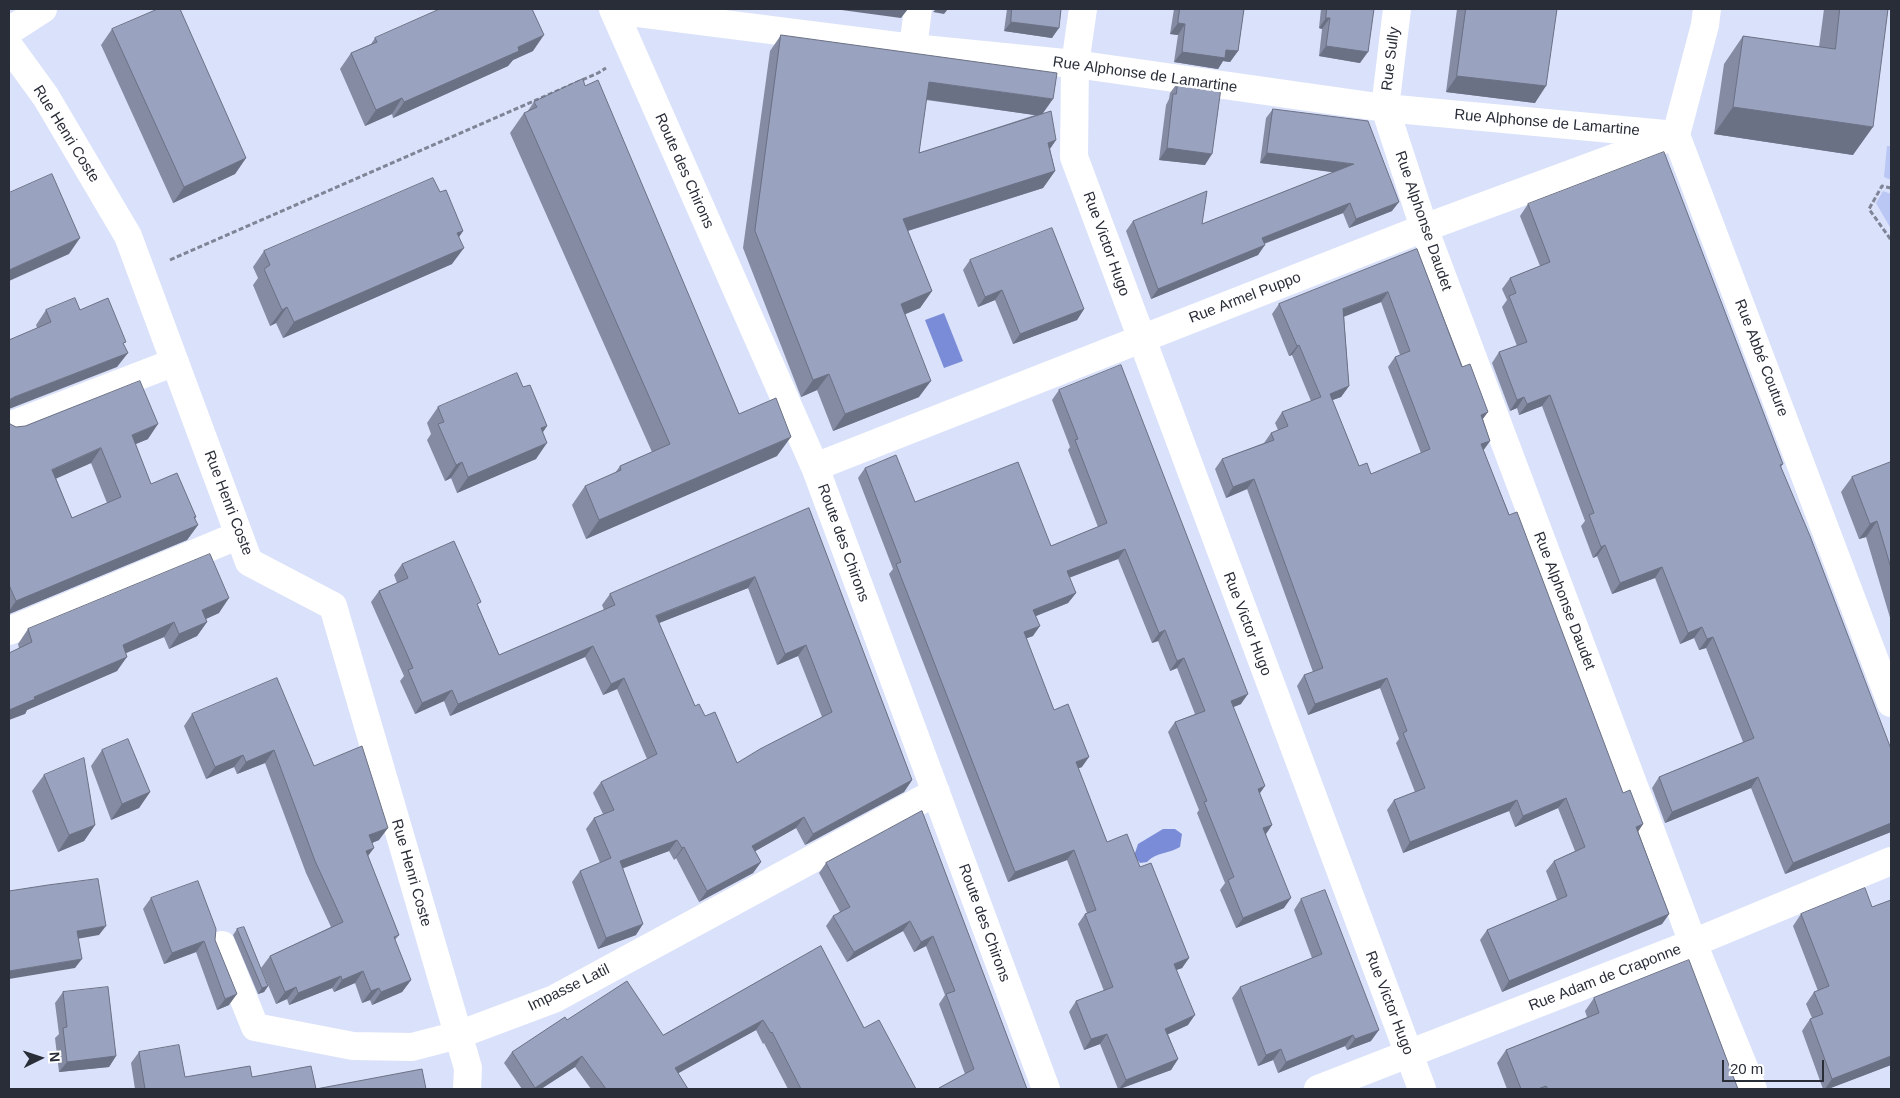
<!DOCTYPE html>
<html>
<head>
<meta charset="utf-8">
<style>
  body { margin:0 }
  #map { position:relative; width:1900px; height:1098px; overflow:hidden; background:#dae1fa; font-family:Helvetica,sans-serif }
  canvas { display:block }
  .frame { position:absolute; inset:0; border:10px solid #292d38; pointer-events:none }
  .north { position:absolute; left:15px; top:1033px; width:50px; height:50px; -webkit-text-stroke:4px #fff; paint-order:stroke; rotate:86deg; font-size:14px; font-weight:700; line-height:20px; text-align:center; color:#292d38 }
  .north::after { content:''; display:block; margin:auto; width:18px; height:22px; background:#292d38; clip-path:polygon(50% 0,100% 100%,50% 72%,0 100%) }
  .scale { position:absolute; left:1722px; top:1060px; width:102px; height:22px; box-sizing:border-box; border:2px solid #292d38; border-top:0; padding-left:6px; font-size:15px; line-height:18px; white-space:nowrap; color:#292d38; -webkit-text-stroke:4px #fff; paint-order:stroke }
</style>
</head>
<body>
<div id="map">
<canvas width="1900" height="1098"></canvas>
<div class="frame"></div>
<div class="north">N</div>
<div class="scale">20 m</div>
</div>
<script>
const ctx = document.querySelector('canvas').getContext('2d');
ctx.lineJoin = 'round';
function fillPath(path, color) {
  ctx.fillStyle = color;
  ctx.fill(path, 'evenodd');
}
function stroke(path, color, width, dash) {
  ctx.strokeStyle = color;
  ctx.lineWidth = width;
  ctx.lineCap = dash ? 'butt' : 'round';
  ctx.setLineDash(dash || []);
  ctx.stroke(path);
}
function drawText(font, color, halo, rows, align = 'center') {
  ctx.font = font + ' Helvetica,sans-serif';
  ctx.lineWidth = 5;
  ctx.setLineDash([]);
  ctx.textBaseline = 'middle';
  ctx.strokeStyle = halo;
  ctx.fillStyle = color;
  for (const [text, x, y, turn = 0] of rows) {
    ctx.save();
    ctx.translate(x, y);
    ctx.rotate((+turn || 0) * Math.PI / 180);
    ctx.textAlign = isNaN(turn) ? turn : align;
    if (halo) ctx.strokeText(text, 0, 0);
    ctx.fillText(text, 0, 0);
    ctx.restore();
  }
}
const green = new Path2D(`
  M 1887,146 L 1891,146 L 1891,180 L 1884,177 Z
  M 1883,191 L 1891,194 L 1891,229 L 1876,203 Z`);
const water = new Path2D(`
  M 944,313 L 963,361 L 944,368 L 925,320 Z
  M 1163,829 L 1175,829 L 1182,834 L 1180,847 C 1168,854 1156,852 1147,862 L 1140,863 L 1134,856 L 1138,844 Z`);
const path = new Path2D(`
  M 1891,188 L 1882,186 L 1869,209 L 1891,240
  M 170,260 L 598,73 L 606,68`);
const minor = new Path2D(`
  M 613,9 L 815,467 L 1046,1089
  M 1083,9 L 1075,64 L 1074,157 L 1422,1089
  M 1397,9 L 1385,108 L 1424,228 L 1693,943 L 1753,1089
  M 1707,9 L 1705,25 L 1676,135 L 1891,703
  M 614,10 L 913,48 L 1075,64 L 1385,108 L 1676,135
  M 9,31 L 43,9
  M 9,46 L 46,97 L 128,236 L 249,562 L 333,606 L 468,1068 L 467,1089
  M 913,48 L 918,9
  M 9,426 L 175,362
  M 815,467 L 1424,228 L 1668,138
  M 9,631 L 239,535
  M 222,945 L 255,1027 L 353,1046 L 412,1047 L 458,1035 L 554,999 L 936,792
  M 1318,1089 L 1693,943 L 1891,861`);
const wall = new Path2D(`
  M 1007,9 L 1061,9 L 1052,38 L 1004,31 Z
  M 1174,9 L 1244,9 L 1238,51 L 1230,62 L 1223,61 L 1218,69 L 1174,62 L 1178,35 L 1170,34 Z
  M 1321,9 L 1374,9 L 1360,63 L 1319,56 L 1322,29 L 1319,28 Z
  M 1457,9 L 1557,9 L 1535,103 L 1446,92 Z
  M 1824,9 L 1888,9 L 1853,155 L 1714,134 L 1724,64 L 1743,36 L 1819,47 Z
  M 112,29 L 246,158 L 235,174 L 173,203 L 101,45 Z
  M 781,35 L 1044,113 L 1056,140 L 1050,149 L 1055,171 L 1043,188 L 908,231 L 932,291 L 920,308 L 905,314 L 919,397 L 833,431 L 817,390 L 801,397 L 743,248 L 770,51 ZM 926,100 L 1035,115 L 919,153 Z
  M 375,38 L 533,51 L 513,60 L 508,66 L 393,118 L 392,114 L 365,126 L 340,69 L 351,53 L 371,44 Z
  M 1178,82 L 1205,165 L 1159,160 L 1166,105 L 1169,99 L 1170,93 Z
  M 534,102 L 739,414 L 777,456 L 586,539 L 572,505 L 585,486 L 615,473 L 620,466 L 652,452 L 510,133 L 524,113 L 527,112 Z
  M 1273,109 L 1392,211 L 1349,228 L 1343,213 L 1264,244 L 1258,255 L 1151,299 L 1126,231 L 1133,221 L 1202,224 L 1334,172 L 1260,163 L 1266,118 Z
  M 440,192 L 463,231 L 459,237 L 452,264 L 283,338 L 276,323 L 270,326 L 253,285 L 258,278 L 253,267 L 264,251 Z
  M 1528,204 L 1783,464 L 1781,467 L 1891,832 L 1785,874 L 1751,788 L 1665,823 L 1652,788 L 1659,777 L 1743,742 L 1706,648 L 1699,650 L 1694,638 L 1680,644 L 1655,578 L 1612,594 L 1597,556 L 1593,558 L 1581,526 L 1585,521 L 1542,406 L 1519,415 L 1517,408 L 1510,411 L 1492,363 L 1499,352 L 1517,346 L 1502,307 L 1507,300 L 1502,289 L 1510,278 L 1540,266 L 1520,216 Z
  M 1417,249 L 1483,419 L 1490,441 L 1483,450 L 1623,793 L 1643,824 L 1638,831 L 1669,914 L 1662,924 L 1502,992 L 1480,940 L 1487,930 L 1557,900 L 1546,871 L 1554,861 L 1575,851 L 1558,808 L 1515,827 L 1509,811 L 1403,853 L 1387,810 L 1394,800 L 1415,792 L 1396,743 L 1399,739 L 1380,688 L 1308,715 L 1297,686 L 1304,675 L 1313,672 L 1247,489 L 1226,498 L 1215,469 L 1222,459 L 1264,443 L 1271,433 L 1278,430 L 1275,423 L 1282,412 L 1311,401 L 1292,355 L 1289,356 L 1272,314 L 1279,304 ZM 1381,302 L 1400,355 L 1395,357 L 1388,367 L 1421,453 L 1371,474 L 1359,466 L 1332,400 L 1341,397 L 1349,386 L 1344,316 Z
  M 970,260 L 1084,309 L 1077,320 L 1013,344 L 995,300 L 978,307 L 963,270 Z
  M 46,310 L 80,310 L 124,345 L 117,367 L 37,328 L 36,325 Z
  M 523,387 L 547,426 L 543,432 L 536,459 L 457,493 L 451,478 L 445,481 L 427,440 L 431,434 L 427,423 L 438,407 Z
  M 1059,390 L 1241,704 L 1233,707 L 1260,794 L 1272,825 L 1266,834 L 1284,908 L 1236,928 L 1220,890 L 1225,883 L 1197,813 L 1199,810 L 1168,732 L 1175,722 L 1195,714 L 1177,668 L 1170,671 L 1158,641 L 1152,643 L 1118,559 L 1069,578 L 1076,593 L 1068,603 L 1036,616 L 1033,636 L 1026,638 L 1054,710 L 1082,767 L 1078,768 L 1107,842 L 1140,867 L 1189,958 L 1182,968 L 1176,970 L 1188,1025 L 1168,1034 L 1178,1059 L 1171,1070 L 1120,1089 L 1118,1089 L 1100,1044 L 1084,1050 L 1069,1012 L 1076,1001 L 1104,991 L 1078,924 L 1085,914 L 1087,913 L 1067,860 L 1008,882 L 889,574 L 893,569 L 858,478 L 865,468 L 915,502 L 1051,546 L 1098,527 L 1068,450 L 1070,447 L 1052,400 Z
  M 9,422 L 10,424 L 16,427 L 148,439 L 135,444 L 151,484 L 195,519 L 198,525 L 187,540 L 9,614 ZM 91,463 L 107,503 L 72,518 L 56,478 Z
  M 1891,462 L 1891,621 L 1866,537 L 1859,539 L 1841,492 L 1852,477 Z
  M 809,508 L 912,780 L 904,792 L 805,845 L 796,828 L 755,851 L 761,862 L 753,873 L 699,902 L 676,858 L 674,860 L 669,851 L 623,868 L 636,935 L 598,949 L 572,882 L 580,871 L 600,863 L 586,829 L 594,818 L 603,814 L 593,793 L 601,782 L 647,759 L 617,689 L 603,695 L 585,657 L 450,716 L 444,701 L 415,714 L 400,681 L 404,676 L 371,602 L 379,591 L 397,583 L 394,575 L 402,564 L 478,606 L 499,655 L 604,610 L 602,605 L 610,594 ZM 748,588 L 777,665 L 798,656 L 822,717 L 737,763 L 705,716 L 695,706 L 659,623 Z
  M 219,613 L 206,619 L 207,622 L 197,636 L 169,649 L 164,637 L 126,653 L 117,671 L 27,710 L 25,714 L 19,648 L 18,644 L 28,629 Z
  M 192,714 L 314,766 L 379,840 L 372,843 L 368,856 L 399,935 L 395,940 L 411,980 L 402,992 L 372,1005 L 370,1000 L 362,1003 L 355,983 L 334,992 L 332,988 L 289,1005 L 287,999 L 276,1004 L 261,968 L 270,956 L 331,927 L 306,873 L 265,763 L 237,774 L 234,767 L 206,779 L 184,726 Z
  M 102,750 L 150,792 L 139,808 L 111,820 L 91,766 Z
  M 44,775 L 95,825 L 84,841 L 58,852 L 32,791 Z
  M 922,811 L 1027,1089 L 938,1089 L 939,1088 L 965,1074 L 939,1004 L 945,995 L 926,946 L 914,952 L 903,931 L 847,962 L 826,926 L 833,916 L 840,912 L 819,873 L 826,863 Z
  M 151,898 L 215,940 L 229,1005 L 217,1010 L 196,952 L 164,964 L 143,909 Z
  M 1301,899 L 1371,1041 L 1347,1050 L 1345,1046 L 1278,1073 L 1273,1060 L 1258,1066 L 1232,998 L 1240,987 L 1312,958 L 1294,910 Z
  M 1891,900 L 1891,1065 L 1828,1089 L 1823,1089 L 1802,1031 L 1810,1019 L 1812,1018 L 1806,1004 L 1814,992 L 1818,991 L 1793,926 L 1801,914 L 1872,907 Z
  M 237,929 L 268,986 L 264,992 L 258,994 L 233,935 Z
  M 821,946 L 864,1028 L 916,1089 L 788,1089 L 764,1043 L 763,1044 L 756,1030 L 678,1073 L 688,1089 L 591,1089 L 575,1067 L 541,1089 L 522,1089 L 504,1063 L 512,1052 L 567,1020 L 663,1035 Z
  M 63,992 L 116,1056 L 109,1067 L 59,1072 L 55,1038 L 59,1034 L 55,1003 Z
  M 1594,998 L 1738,1089 L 1507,1089 L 1497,1063 L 1506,1050 L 1587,1017 L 1585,1011 Z
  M 139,1052 L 185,1077 L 252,1077 L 316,1089 L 426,1089 L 135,1089 L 131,1063 Z`);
const shadedWall = new Path2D(`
  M 834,9 L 908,9 L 901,18 Z
  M 936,9 L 948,9 L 944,14 L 933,12 Z
  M 1326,18 L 1330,18 L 1322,29 L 1319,28 Z
  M 1011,22 L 1059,28 L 1052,38 L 1004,31 Z
  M 1178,23 L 1185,24 L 1178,35 L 1170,34 Z
  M 544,35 L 533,51 L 513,60 L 508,66 L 393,118 L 404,102 L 518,47 Z
  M 1326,46 L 1368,52 L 1360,63 L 1319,56 Z
  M 1226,50 L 1238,51 L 1230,62 L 1223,61 L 1218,69 L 1174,62 L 1182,52 Z
  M 1457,76 L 1546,86 L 1535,103 L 1446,92 Z
  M 929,82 L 1053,99 L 1041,116 L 917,98 Z
  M 402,98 L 392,114 L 365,126 L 376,110 Z
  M 1733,107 L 1873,127 L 1853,155 L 1714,134 Z
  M 1056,140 L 1044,157 L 1048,143 Z
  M 1167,148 L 1212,154 L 1205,165 L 1159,160 Z
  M 1267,153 L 1354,164 L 1347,174 L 1260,163 Z
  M 246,158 L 235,174 L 173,203 L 184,187 Z
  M 1055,171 L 1043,188 L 891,236 L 903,219 Z
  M 1399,202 L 1392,211 L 1349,228 L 1356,219 Z
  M 1350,203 L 1343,213 L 1255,247 L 1262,238 Z
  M 463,231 L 452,247 L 457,233 Z
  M 80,238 L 69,254 L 9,281 L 9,270 Z
  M 1265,245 L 1258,255 L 1151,299 L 1158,289 Z
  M 464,248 L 452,264 L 283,338 L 294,322 Z
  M 1002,290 L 995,300 L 978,307 L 985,297 Z
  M 932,291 L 920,308 L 889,321 L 901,304 Z
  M 1388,292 L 1381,302 L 1336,320 L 1343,309 Z
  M 287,307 L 276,323 L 270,326 L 282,310 Z
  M 1084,309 L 1077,320 L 1013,344 L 1020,334 Z
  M 1299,345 L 1292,355 L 1289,356 L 1297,346 Z
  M 128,353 L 117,367 L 9,409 L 9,400 L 14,397 Z
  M 829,374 L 817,390 L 801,397 L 813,380 Z
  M 931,381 L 919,397 L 833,431 L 845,414 Z
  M 1349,386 L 1341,397 L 1322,404 L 1330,394 Z
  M 1550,395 L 1542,406 L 1519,415 L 1527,404 Z
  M 1524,397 L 1517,408 L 1510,411 L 1517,400 Z
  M 1488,412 L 1480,423 L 1481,415 Z
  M 158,424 L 148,439 L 122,450 L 132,435 Z
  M 547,426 L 536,442 L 541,428 Z
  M 791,437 L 777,456 L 586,539 L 599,520 Z
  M 1490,441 L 1483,451 L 1481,444 Z
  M 547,443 L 536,459 L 457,493 L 468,477 Z
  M 101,448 L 91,463 L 42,485 L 52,470 Z
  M 462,462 L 451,478 L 445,481 L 456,465 Z
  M 1254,479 L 1247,489 L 1226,498 L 1233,487 Z
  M 194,517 L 196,517 L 188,529 L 198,525 L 187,540 L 9,614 L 9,611 L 16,601 Z
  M 1877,521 L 1866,537 L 1859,539 L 1870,524 Z
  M 1605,545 L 1597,556 L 1593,558 L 1601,547 Z
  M 1125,549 L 1118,559 L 1060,581 L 1067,571 Z
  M 1662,567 L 1655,578 L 1612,594 L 1620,583 Z
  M 755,577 L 748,588 L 649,627 L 656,616 Z
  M 1076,593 L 1068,603 L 1026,620 L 1033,610 Z
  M 229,598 L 219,613 L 192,625 L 202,610 Z
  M 174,622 L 164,637 L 112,659 L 123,645 Z
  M 207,622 L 197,636 L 169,649 L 179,634 Z
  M 1040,626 L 1033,636 L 1017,642 L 1024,632 Z
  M 1702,627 L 1694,638 L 1680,644 L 1688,633 Z
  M 1165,630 L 1158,641 L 1152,643 L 1159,633 Z
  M 1713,637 L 1706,648 L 1699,650 L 1707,639 Z
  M 806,645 L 798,656 L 777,665 L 785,654 Z
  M 593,646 L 585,657 L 450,716 L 458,704 Z
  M 127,657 L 117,671 L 27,710 L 25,714 L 9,720 L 9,710 L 34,697 Z
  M 1184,658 L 1177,668 L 1170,671 L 1177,661 Z
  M 624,678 L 617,689 L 603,695 L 611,684 Z
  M 1387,678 L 1380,688 L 1308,715 L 1315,704 Z
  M 452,690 L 444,701 L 415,714 L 422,703 Z
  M 1248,694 L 1241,704 L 1224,711 L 1231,701 Z
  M 274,750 L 265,763 L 237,774 L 246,762 Z
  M 243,755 L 234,767 L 206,779 L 215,767 Z
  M 1089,757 L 1082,767 L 1069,772 L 1076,762 Z
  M 1758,777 L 1751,788 L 1665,823 L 1672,812 Z
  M 912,780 L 904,792 L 805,845 L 813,834 Z
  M 1265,786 L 1258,796 L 1258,789 Z
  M 150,792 L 139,808 L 111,820 L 122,804 Z
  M 1566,798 L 1558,808 L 1515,827 L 1523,816 Z
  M 1517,800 L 1509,811 L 1403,853 L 1410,842 Z
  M 804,817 L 796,828 L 745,857 L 752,846 Z
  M 1891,823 L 1891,832 L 1785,874 L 1793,863 Z
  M 1643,824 L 1636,835 L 1636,827 Z
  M 95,825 L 84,841 L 58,852 L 69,835 Z
  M 1272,825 L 1265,835 L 1263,828 Z
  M 388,828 L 379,840 L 360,848 L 369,835 Z
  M 677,840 L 669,851 L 613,872 L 620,861 Z
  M 684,847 L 676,858 L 674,860 L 682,848 Z
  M 374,848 L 365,860 L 366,851 Z
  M 1074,850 L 1067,860 L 1008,882 L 1015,872 Z
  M 761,862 L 753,873 L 699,902 L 707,891 Z
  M 1291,898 L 1284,908 L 1236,928 L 1243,918 Z
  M 1669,914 L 1662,924 L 1502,992 L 1509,981 Z
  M 910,921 L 903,931 L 847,962 L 854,952 Z
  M 643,924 L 636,935 L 598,949 L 606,938 Z
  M 106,926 L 99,935 L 71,940 L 77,931 Z
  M 933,936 L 926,946 L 914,952 L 921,942 Z
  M 204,941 L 196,952 L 164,964 L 172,953 Z
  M 1189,958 L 1182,968 L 1166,974 L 1174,964 Z
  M 82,959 L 75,968 L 9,979 L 9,971 Z
  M 363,971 L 355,983 L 334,992 L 342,980 Z
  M 341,976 L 332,988 L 289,1005 L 298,993 Z
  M 411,980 L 402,992 L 372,1005 L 381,992 Z
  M 268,986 L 264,992 L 258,994 L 262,988 Z
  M 296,987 L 287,999 L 276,1004 L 285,992 Z
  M 379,988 L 370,1000 L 362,1003 L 371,991 Z
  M 237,994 L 229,1005 L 217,1010 L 225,999 Z
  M 1195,1015 L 1188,1025 L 1158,1039 L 1165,1029 Z
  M 763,1020 L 756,1030 L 668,1079 L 675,1068 Z
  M 1379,1030 L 1371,1041 L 1347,1050 L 1355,1039 Z
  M 1107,1034 L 1100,1044 L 1084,1050 L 1091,1039 Z
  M 1353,1035 L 1345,1046 L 1278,1073 L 1286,1062 Z
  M 1281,1049 L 1273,1060 L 1258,1066 L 1266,1055 Z
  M 116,1056 L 109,1067 L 59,1072 L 67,1062 Z
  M 582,1056 L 575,1067 L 541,1089 L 534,1089 L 535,1088 Z
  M 1891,1056 L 1891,1065 L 1828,1089 L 1825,1089 L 1832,1079 Z
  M 1178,1059 L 1171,1070 L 1119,1089 L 1126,1080 Z`);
const building = new Path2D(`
  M 158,9 L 180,9 L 246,158 L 184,187 L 112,29 Z
  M 440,9 L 532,9 L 544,35 L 518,47 L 519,51 L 404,102 L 402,98 L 376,110 L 351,53 L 377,42 L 375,38 Z
  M 1012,9 L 1061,9 L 1059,28 L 1011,22 Z
  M 1180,9 L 1244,9 L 1238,51 L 1226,50 L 1225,58 L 1182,52 L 1185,24 L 1178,23 Z
  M 1327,9 L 1374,9 L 1368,52 L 1326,46 L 1330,18 L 1326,18 Z
  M 1466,9 L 1557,9 L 1546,86 L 1457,76 Z
  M 1840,9 L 1888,9 L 1873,127 L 1733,107 L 1743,36 L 1835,49 Z
  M 781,35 L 1057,73 L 1053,99 L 929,82 L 919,153 L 1051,111 L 1056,140 L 1048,143 L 1055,171 L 903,219 L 932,291 L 901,304 L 931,381 L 845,414 L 829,374 L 813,380 L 755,231 Z
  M 583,79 L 585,86 L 598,80 L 739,414 L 776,398 L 791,437 L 599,520 L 585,486 L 621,470 L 620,466 L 670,444 L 524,113 L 537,107 L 534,102 Z
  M 1178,82 L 1221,88 L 1212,154 L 1167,148 L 1173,94 L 1176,94 Z
  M 1273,109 L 1368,121 L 1399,202 L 1356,219 L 1350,203 L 1262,238 L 1265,245 L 1158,289 L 1133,221 L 1207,191 L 1202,224 L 1354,164 L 1267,153 Z
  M 1664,152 L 1783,464 L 1780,465 L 1810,536 L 1891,749 L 1891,823 L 1793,863 L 1758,777 L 1672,812 L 1659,777 L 1754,738 L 1713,637 L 1707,639 L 1702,627 L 1688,633 L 1662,567 L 1620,583 L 1605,545 L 1601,547 L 1589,515 L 1594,513 L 1550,395 L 1527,404 L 1524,397 L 1517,400 L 1499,352 L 1527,342 L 1509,296 L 1516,293 L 1510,278 L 1550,262 L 1528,204 Z
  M 52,174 L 80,238 L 9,270 L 9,193 Z
  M 433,178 L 440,192 L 446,190 L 463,231 L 457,233 L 464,248 L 294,322 L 287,307 L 282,310 L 264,269 L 270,265 L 264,251 Z
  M 1052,228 L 1084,309 L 1020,334 L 1002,290 L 985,297 L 970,260 Z
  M 1417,249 L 1462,367 L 1470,364 L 1488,412 L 1481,415 L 1490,441 L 1481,444 L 1509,515 L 1517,512 L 1623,793 L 1630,790 L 1643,824 L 1636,827 L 1669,914 L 1509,981 L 1487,930 L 1567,896 L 1554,861 L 1585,847 L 1566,798 L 1523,816 L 1517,800 L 1410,842 L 1394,800 L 1425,788 L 1403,733 L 1407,731 L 1387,678 L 1315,704 L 1304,675 L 1323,668 L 1254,479 L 1233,487 L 1222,459 L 1274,440 L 1271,433 L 1288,426 L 1282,412 L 1321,397 L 1299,345 L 1297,346 L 1279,304 ZM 1388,292 L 1410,351 L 1395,357 L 1430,449 L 1371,474 L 1367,463 L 1359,466 L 1330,394 L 1349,386 L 1343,309 Z
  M 75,298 L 80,310 L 108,298 L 126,342 L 123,343 L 128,353 L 14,397 L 9,400 L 9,340 L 51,322 L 46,310 Z
  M 1121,365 L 1248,694 L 1231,701 L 1265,786 L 1258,789 L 1272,825 L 1263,828 L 1291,898 L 1243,918 L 1228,880 L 1234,877 L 1204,802 L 1207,801 L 1175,722 L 1205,711 L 1184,658 L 1177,661 L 1165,630 L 1159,633 L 1125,549 L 1067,571 L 1076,593 L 1033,610 L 1040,626 L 1024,632 L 1054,710 L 1068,704 L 1089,757 L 1076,762 L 1107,842 L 1127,834 L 1140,867 L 1151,863 L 1189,958 L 1174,964 L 1195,1015 L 1165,1029 L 1178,1059 L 1126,1080 L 1107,1034 L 1091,1039 L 1076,1001 L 1113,987 L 1085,914 L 1096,910 L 1074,850 L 1015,872 L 896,564 L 901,562 L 865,468 L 896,455 L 915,502 L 1018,462 L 1051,546 L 1107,523 L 1075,440 L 1078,439 L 1059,390 Z
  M 517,373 L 523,387 L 530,385 L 547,426 L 541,428 L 547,443 L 468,477 L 462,462 L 456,465 L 438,424 L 444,422 L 438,407 Z
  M 140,381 L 158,424 L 132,435 L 151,484 L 177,473 L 196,517 L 194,517 L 198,525 L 16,601 L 9,585 L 9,422 L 10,424 L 16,427 L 25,426 ZM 101,448 L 121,497 L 72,518 L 52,470 Z
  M 1891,462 L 1891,568 L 1877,521 L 1870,524 L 1852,477 Z
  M 809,508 L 912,780 L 813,834 L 804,817 L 752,846 L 761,862 L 707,891 L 684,847 L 682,848 L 677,840 L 620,861 L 643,924 L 606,938 L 580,871 L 611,858 L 594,818 L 614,810 L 601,782 L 657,754 L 624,678 L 611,684 L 593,646 L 458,704 L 452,690 L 422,703 L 408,670 L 413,668 L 379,591 L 408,578 L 402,564 L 454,541 L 481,602 L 477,604 L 499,655 L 615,605 L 610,594 ZM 755,577 L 785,654 L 806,645 L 832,712 L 760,749 L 737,763 L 715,712 L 705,716 L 699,704 L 695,706 L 656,616 Z
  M 210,554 L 229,598 L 202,610 L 207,622 L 179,634 L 174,622 L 123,645 L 127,657 L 34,697 L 35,699 L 9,710 L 9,653 L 32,642 L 28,629 Z
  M 277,678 L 314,766 L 362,746 L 388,828 L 369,835 L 374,848 L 366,851 L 399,935 L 394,937 L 411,980 L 381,992 L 379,988 L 371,991 L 363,971 L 342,980 L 341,976 L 298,993 L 296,987 L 285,992 L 270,956 L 343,922 L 315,861 L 274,750 L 246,762 L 243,755 L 215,767 L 192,714 Z
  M 128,739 L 150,792 L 122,804 L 102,750 Z
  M 84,758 L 95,825 L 69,835 L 44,775 Z
  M 922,811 L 1027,1089 L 940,1089 L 939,1088 L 974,1069 L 946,994 L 955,991 L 933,936 L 921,942 L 910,921 L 854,952 L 833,916 L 850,907 L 826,863 Z
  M 98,879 L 106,926 L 77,931 L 82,959 L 9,971 L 9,891 L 48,885 Z
  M 198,881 L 216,929 L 215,940 L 237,994 L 225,999 L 204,941 L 172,953 L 151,898 Z
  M 1865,888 L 1872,907 L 1891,900 L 1891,1056 L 1832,1079 L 1810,1019 L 1823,1014 L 1814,992 L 1829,986 L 1801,914 Z
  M 1325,890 L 1379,1030 L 1355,1039 L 1353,1035 L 1286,1062 L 1281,1049 L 1266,1055 L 1240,987 L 1322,954 L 1301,899 Z
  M 244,927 L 268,986 L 262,988 L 237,929 Z
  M 821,946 L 864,1028 L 879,1020 L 916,1089 L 801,1089 L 772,1032 L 771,1033 L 763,1020 L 675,1068 L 688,1089 L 606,1089 L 582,1056 L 535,1088 L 512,1052 L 565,1017 L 567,1020 L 627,981 L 663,1035 Z
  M 1689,960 L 1738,1089 L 1548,1089 L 1546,1086 L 1538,1089 L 1521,1089 L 1506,1050 L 1599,1013 L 1594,998 Z
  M 108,987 L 116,1056 L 67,1062 L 63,1028 L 67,1027 L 63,992 Z
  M 179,1045 L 185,1077 L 250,1066 L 252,1077 L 311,1066 L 316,1089 L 422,1069 L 426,1089 L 145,1089 L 139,1052 Z`);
const streetNames = [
  ["Rue Sully",1391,59,-83],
  ["Rue Alphonse de Lamartine",1145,75,8],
  ["Rue Alphonse de Lamartine",1547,123,5],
  ["Rue Henri Coste",66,134,58],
  ["Route des Chirons",684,171,66],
  ["Rue Alphonse Daudet",1423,221,71],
  ["Rue Victor Hugo",1106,244,70],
  ["Rue Armel Puppo",1245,298,-21],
  ["Rue Abbé Couture",1761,358,69],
  ["Rue Henri Coste",228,503,69],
  ["Route des Chirons",843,543,70],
  ["Rue Alphonse Daudet",1564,601,69],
  ["Rue Victor Hugo",1247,624,69],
  ["Rue Henri Coste",411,873,74],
  ["Route des Chirons",984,923,70],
  ["Rue Adam de Craponne",1605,978,-21],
  ["Impasse Latil",569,988,-26],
  ["Rue Victor Hugo",1389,1003,69]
];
fillPath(green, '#bac7f5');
fillPath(water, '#7a8cd8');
stroke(path, '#7f8597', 3, [5, 2.5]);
stroke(minor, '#fff', 28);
fillPath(wall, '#848ba3');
fillPath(shadedWall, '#6b7185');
fillPath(building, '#99a2be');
stroke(building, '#6b7185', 1);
drawText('15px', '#292d38', '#fff', streetNames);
</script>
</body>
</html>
